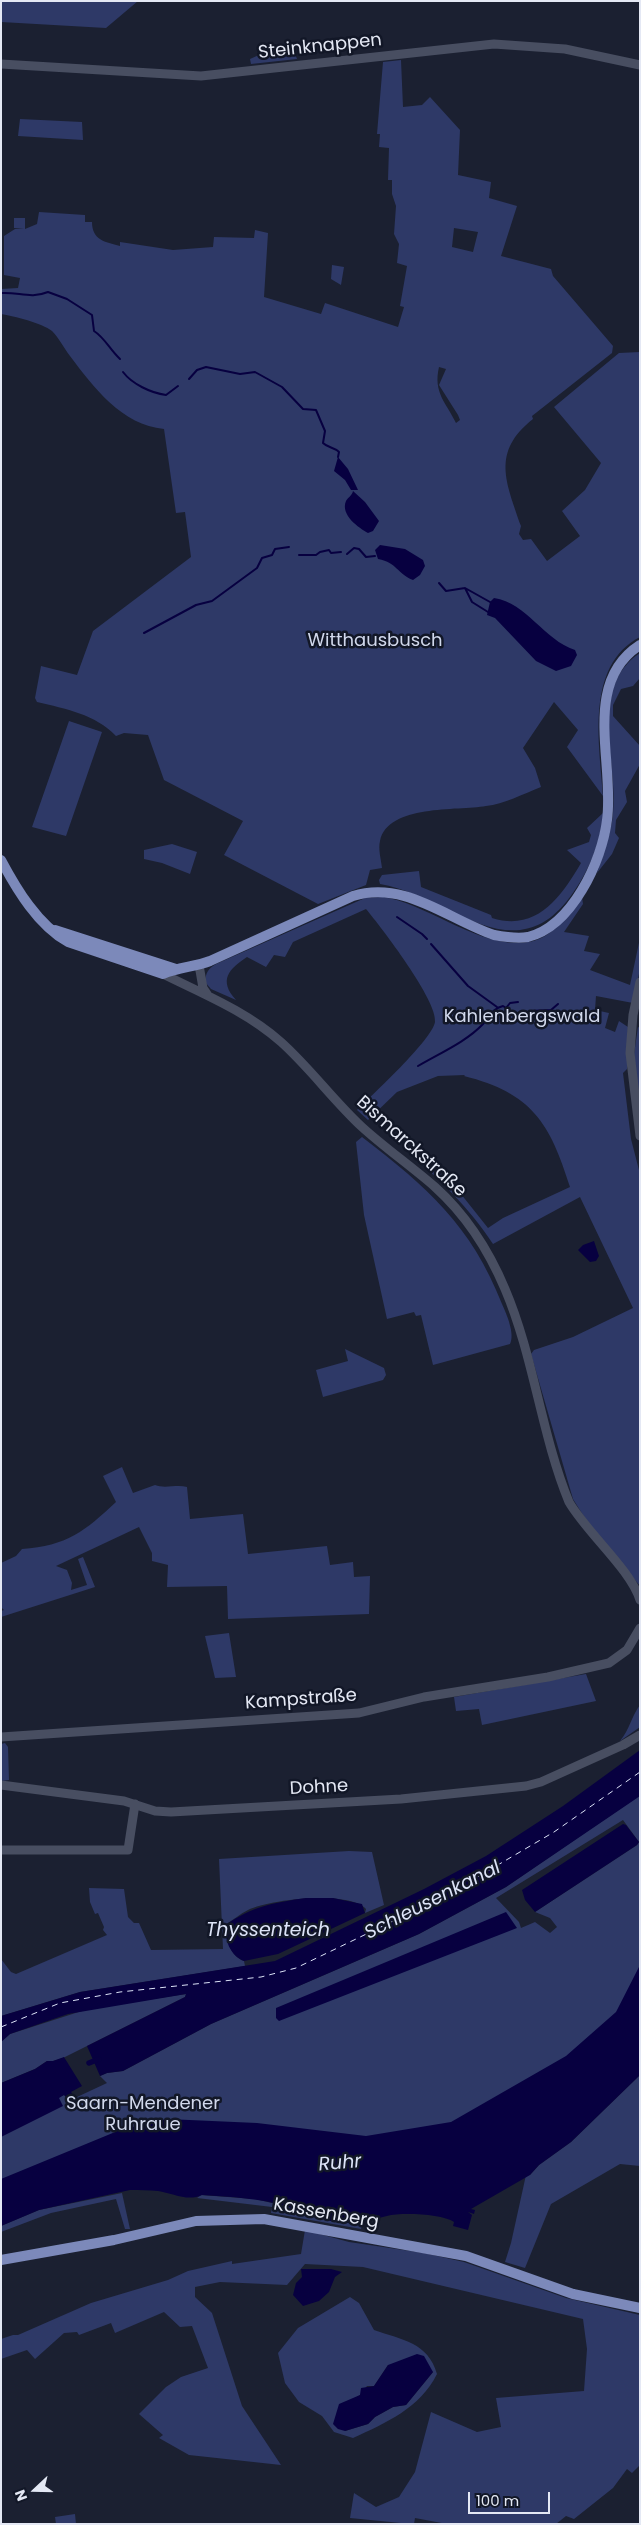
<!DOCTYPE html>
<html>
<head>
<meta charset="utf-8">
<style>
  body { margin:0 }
  #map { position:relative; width:641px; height:2525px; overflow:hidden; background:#1b2031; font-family:Poppins,sans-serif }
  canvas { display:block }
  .frame { position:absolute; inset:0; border:2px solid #e4e8f4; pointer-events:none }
  .north { position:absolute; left:10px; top:2465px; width:50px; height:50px; -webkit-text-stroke:4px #121727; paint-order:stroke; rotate:249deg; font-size:14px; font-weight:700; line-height:20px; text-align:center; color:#e4e8f4 }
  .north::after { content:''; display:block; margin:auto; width:18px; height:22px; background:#e4e8f4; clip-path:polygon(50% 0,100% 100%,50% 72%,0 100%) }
  .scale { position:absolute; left:468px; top:2492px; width:82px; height:22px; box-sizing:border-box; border:2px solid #e4e8f4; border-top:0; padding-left:6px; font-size:15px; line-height:18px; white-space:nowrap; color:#e4e8f4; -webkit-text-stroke:4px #121727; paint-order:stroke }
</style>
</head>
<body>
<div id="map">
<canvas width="641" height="2525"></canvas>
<div class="frame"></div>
<div class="north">N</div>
<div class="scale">100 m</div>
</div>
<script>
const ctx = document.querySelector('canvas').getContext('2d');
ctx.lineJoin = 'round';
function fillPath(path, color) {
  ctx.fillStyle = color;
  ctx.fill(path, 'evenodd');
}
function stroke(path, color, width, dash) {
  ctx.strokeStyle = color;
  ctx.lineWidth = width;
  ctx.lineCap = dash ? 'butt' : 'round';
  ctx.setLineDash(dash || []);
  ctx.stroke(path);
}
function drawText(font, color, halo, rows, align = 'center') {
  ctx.font = font + ' Poppins,sans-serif';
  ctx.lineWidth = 5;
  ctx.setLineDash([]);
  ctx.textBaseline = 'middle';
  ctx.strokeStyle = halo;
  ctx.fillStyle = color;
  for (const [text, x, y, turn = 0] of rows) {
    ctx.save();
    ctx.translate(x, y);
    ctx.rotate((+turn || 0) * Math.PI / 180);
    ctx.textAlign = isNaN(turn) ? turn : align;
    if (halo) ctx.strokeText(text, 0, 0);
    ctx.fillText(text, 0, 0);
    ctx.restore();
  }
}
const green = new Path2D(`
  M 1,1 L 138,1 L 106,28 L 1,22 Z
  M 290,41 L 297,59 L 251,64 L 250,59 Z
  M 401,60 L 403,107 L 422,105 L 430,97 L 460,130 L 458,175 L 491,182 L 489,198 L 517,206 L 501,256 L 551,269 L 553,276 L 613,346 L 612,353 L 532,416 L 533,419 C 491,452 506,482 521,526 L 519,534 L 523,540 L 531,539 L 547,561 L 580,536 L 562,511 L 585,490 L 601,463 L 554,407 L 619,353 L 640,352 L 640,637 C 584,666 600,746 603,796 L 567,747 L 578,730 L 554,702 L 523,748 L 535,768 L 541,787 C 523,794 504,804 486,806 C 457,811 388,804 380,841 C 378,849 381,859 382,868 L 370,870 L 366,885 L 318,904 L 224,855 L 243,821 L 164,780 L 148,735 L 124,733 L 116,736 C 95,714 66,709 37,702 L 35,698 L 41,666 L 77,675 L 93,631 L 191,557 L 185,512 L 176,513 L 164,429 C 122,425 94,388 70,356 C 64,348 59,338 52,331 C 42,323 14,316 1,314 L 1,289 L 18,288 L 20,278 L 4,275 L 4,236 L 15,229 L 24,229 L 14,228 L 14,218 L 25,218 L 25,229 L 37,224 L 39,212 L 85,215 L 85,222 L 92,222 C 92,240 105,242 120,246 L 120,242 L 173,250 L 213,247 L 214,237 L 254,238 L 255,230 L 268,233 L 264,297 L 321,314 L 325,303 L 398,327 L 404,307 L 400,306 L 407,266 L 397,263 L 399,244 L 394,234 L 396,206 L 392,194 L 392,180 L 388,180 L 389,148 L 379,147 L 380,134 L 377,134 L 383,62 ZM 454,228 L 478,232 L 473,252 L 452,247 ZM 439,367 L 446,369 L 439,385 L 458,415 L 460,420 L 456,423 C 446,402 433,393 439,367 Z
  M 20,119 L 82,122 L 83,140 L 18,136 Z
  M 332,265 L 344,267 L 341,285 L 331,279 Z
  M 640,653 L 640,678 L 633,686 L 621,689 L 613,705 L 613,716 L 640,746 L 640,764 L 625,791 L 627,802 L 616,820 L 615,833 L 619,838 L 612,854 L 597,873 C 603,854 611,834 613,814 C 619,764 587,687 640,653 Z
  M 69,721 L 102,732 L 66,836 L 32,827 Z
  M 603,813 C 601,843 588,873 570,897 C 513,974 448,895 380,884 L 379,880 L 382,875 L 419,871 L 421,887 L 491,915 L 492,918 C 537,932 561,897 581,863 L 567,850 L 589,842 L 591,835 L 587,828 Z
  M 172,844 L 197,852 L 190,874 L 162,863 L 144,859 L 144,850 Z
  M 383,897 C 432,904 497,963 545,936 C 560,927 571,910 582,897 L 583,904 L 564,932 L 589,936 L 584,951 L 600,954 L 590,970 L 630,985 L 640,938 L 640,969 L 633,1003 L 596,996 L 595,1010 L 609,1013 L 605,1028 L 615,1032 L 619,1021 L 628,1027 L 627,1069 L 623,1073 L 631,1139 L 640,1174 L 640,1586 L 588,1523 L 573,1499 L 531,1354 L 534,1350 L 573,1337 L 633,1308 L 580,1197 L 493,1244 C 468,1206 440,1180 406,1150 L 408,1148 L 453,1184 L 488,1228 L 503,1218 L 570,1187 C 550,1123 532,1093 464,1076 L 465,1075 L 438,1076 L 397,1092 L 368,1120 L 357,1110 C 372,1095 432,1040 435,1022 C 438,1001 381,927 366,909 L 293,942 L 285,957 L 274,955 L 266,967 L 247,957 C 229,969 218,980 236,1000 L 211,989 L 205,982 C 206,972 208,969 216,964 L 365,898 Z
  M 638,1027 L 640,1028 L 640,1107 L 634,1054 Z
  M 362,1137 C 427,1187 471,1225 502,1304 C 507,1315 515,1334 510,1344 L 433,1365 L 421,1315 L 416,1316 L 414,1312 L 387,1319 L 364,1215 L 356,1142 Z
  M 345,1349 L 384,1368 L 386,1375 L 383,1380 L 323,1397 L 316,1370 L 348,1361 Z
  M 122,1467 L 133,1493 L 155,1485 C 165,1489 177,1484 187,1487 L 190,1519 L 243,1514 L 248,1554 L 327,1546 L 330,1565 L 353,1562 L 354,1577 L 370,1576 L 369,1614 L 228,1619 L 227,1586 L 167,1587 L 168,1565 L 152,1561 L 152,1553 L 139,1527 L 56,1566 L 67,1570 L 72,1583 L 71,1590 L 87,1585 L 78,1559 L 83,1557 L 95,1587 L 1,1617 L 1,1611 L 4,1610 L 1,1607 L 1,1563 L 16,1556 L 22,1549 C 67,1546 85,1531 116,1502 L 103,1476 Z
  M 229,1633 L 236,1677 L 215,1678 L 205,1636 Z
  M 586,1674 L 596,1701 L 482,1725 L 479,1709 L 456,1711 L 454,1697 Z
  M 640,1705 L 640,1727 L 620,1741 C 630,1729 631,1717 640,1705 Z
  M 5,1743 L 8,1747 L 9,1780 L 1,1781 L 1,1744 Z
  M 640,1795 L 640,2035 L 557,2105 L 299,2171 L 1,2204 L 1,2117 L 64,2095 L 67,2098 L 77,2097 L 107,2083 L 100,2076 L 107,2073 L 123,2071 L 211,2024 L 419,1934 L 506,1887 ZM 623,1820 L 639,1842 L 637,1845 L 535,1912 L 550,1918 L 557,1927 L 550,1933 L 535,1922 L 521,1928 L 519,1922 L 496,1898 Z
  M 349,1851 L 372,1852 L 384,1905 L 365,1913 L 366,1909 C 349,1890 270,1899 248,1910 C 240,1914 233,1920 225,1925 C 226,1938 230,1956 244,1961 L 245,1966 L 80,1992 L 1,2016 L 1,1959 L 11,1972 L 16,1974 L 107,1935 L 103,1930 L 104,1927 L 98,1913 L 95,1914 L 90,1902 L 89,1888 L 124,1889 L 128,1917 L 134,1923 L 139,1923 L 151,1950 L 223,1949 L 219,1859 Z
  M 186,1994 L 185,1997 L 63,2058 L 53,2061 L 47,2061 L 35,2069 L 1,2083 L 1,2042 L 10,2034 L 88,2009 Z
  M 640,2075 L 640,2166 L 620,2164 L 551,2204 L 525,2268 L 505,2262 L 511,2243 L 526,2175 L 530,2175 L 539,2165 L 571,2142 Z
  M 122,2193 L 130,2229 L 125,2229 L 116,2199 L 51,2213 L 1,2232 L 1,2226 L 39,2210 Z
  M 201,2195 L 255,2199 L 289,2207 L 316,2218 L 347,2223 L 363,2223 L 361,2229 L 271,2213 L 272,2207 L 197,2198 Z
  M 305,2230 L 349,2242 L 424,2253 L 464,2262 L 566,2298 L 640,2315 L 640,2465 L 632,2473 L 627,2469 L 613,2488 L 574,2519 L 566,2516 L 556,2524 L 447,2524 L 415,2518 L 414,2524 L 411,2524 L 350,2518 L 354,2493 L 376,2507 L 399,2497 L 415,2472 L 431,2412 L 477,2432 L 501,2427 L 496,2398 L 584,2391 L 587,2349 L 583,2319 L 363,2267 L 305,2264 L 287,2285 L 220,2282 L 195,2287 L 195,2297 L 212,2313 L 242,2406 L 281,2465 L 189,2455 L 159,2438 L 163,2435 L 139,2414 L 166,2387 L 181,2377 L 208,2368 L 192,2326 L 180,2327 L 164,2312 L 115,2333 L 111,2323 L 79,2335 L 77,2332 L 64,2333 L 35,2359 L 27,2350 L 1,2359 L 1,2339 L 13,2335 L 18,2335 L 91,2303 L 168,2280 L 188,2271 L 232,2261 L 232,2264 L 301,2254 Z
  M 350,2297 L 359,2303 L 374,2330 C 402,2340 428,2342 437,2374 C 420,2408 386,2423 353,2438 L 334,2432 L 322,2416 L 299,2402 L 285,2383 L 278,2353 L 298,2328 ZM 388,2365 L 433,2372 L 406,2405 L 393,2407 L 375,2417 L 368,2424 L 345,2431 L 354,2399 L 360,2395 L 367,2386 L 374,2386 Z
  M 75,2514 L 76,2524 L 56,2524 L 55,2517 Z`);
const water = new Path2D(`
  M 338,457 L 348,469 L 358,490 L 351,490 L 345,480 L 334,471 Z
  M 353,491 L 365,502 L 379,521 L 373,531 L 368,533 C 359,528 340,515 346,501 C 348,497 352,496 353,491 Z
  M 380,545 L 405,549 L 423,560 L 425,566 L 420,575 L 413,580 C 396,573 398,563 378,559 L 375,550 Z
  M 494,598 C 527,603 544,640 575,650 L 577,655 L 571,666 L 556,671 L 536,661 L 495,618 L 487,615 L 490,602 Z
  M 594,1241 L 599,1256 L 596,1261 L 590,1262 L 578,1250 L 583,1245 Z
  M 640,1750 L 640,1796 L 506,1887 L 419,1934 L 211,2024 L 123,2071 L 107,2073 L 100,2076 L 87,2046 L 185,1997 L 186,1994 L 68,2014 L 10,2034 L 1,2042 L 1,2016 L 80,1992 L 275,1961 L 424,1889 L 486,1856 L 563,1806 Z
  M 623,1824 L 626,1825 L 639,1842 L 637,1845 L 535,1912 L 525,1900 L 522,1890 Z
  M 306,1898 L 333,1898 L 362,1904 L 365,1913 L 278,1954 L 244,1961 C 230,1956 224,1939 226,1925 C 250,1907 276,1902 306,1898 Z
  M 506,1912 L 517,1928 L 279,2021 L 276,2018 L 276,2008 Z
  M 640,1965 L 640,2075 L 571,2142 L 539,2165 L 530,2175 L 471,2209 L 475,2210 L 474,2214 L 468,2212 L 472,2215 L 468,2230 L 453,2226 L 454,2222 C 442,2214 402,2212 387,2216 C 375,2219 360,2224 346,2223 C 325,2222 308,2213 288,2207 C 260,2198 231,2197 202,2195 C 188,2202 172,2193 158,2191 C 149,2190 139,2190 130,2190 L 39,2210 L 1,2226 L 1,2179 L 120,2130 L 167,2119 L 257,2123 L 366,2136 L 451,2122 L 566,2056 L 616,2012 Z
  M 64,2057 L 82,2086 L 71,2092 L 75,2097 L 68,2099 L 64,2095 L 59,2098 L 63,2106 L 1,2137 L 1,2083 L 35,2069 L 47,2061 L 53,2061 Z
  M 301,2269 L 331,2269 L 342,2272 L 335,2277 L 329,2292 L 319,2301 L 303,2306 L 293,2295 L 296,2283 L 302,2277 Z
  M 417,2354 L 424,2356 L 433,2372 L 406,2405 L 393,2407 L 375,2417 L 368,2424 L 345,2431 L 338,2429 L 333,2424 L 339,2404 L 360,2395 L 361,2388 L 374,2386 L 388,2365 Z`);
const stream = new Path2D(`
  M 2,293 C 19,292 31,299 48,292 L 67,299 L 92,315 L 94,331 C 105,338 110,350 120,359
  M 123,372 C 132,384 151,393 166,395 L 178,386
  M 189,379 L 197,370 L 206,367 L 240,374 L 255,372 L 282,387 L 303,409 L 316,410 L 325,431 L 323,443 C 328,448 334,447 339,452 L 338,457
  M 347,554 L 354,548 L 359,549 L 366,557 L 375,556
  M 299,555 L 316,555 L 320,552 L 329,550 L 331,553 L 341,552
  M 439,583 L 446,591 L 465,588 L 490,602
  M 465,588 L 472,602 L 488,612
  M 144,633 L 196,605 L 212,601 L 257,568 L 262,558 L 272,555 L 275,549 L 289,547
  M 397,917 L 422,934 L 427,939
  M 431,944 L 468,986 L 497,1007
  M 530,1011 L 551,1010 L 558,1004
  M 418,1066 C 440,1053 466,1042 483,1024 C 489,1017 493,1008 503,1006 L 506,1008 L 510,1003 L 518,1002`);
const canal = new Path2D(`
  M 89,2063 L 99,2059`);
const ferry = new Path2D(`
  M 1,2027 L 60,2003 L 120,1992 L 261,1977 L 296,1968 L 445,1896 L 554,1832 L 640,1772`);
const tertiary = new Path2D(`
  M 1,64 L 201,76 L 494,44 L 565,49 L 640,65
  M 640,982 L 633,1015 L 630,1053 L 640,1136
  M 1,1785 L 124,1801 L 155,1811 L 171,1812 L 401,1799 L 526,1786 L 541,1782 L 623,1745 L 640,1735
  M 1,1850 L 128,1850 L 135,1804`);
const secondary = new Path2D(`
  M 199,965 L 203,988 L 207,994
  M 163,974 C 203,994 246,1011 281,1042 C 310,1068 333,1100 362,1127 C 385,1148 411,1166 435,1187 C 465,1214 489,1251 505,1289 C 534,1357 541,1434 569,1502 C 587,1533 631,1570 640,1600
  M 1,1737 L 359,1713 L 424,1697 L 548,1677 L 609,1663 L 627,1650 L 640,1628`);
const primary = new Path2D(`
  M 1,860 C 17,890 38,925 68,942 L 163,974 C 178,967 195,967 210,961 L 353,896 C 405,880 447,919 494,935 C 505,937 517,939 528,937 C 572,926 602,861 607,820 C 615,763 581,683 640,645
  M 55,930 L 176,969
  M 1,2260 L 114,2240 L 196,2221 L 264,2219 L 466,2256 L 573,2294 L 640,2308`);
const streetNames = [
  ["Steinknappen",320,47,-6],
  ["Bismarckstraße",411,1147,42],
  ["Kampstraße",301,1700,-4],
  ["Dohne",319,1788,-3],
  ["Kassenberg",326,2214,10]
];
const parkNames = [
  ["Witthausbusch",375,641],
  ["Kahlenbergswald",522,1017],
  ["Saarn-Mendener",143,2104],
  ["Ruhraue",143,2125]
];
const waterNames = [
  ["Schleusenkanal",433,1901,-27],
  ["Thyssenteich",268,1931],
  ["Ruhr",340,2164,-5]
];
fillPath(green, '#2e3967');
fillPath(water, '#070040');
stroke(stream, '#070040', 2);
stroke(canal, '#070040', 5.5);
stroke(ferry, '#dde4f8', 1, [6, 5]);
stroke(tertiary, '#484e61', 9);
stroke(secondary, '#484e61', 9);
stroke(primary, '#7c89ba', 10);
drawText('18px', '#e4e8f4', '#121727', streetNames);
drawText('18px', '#d1d8ec', '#121727', parkNames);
drawText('italic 19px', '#dde4f8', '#121727', waterNames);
</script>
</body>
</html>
